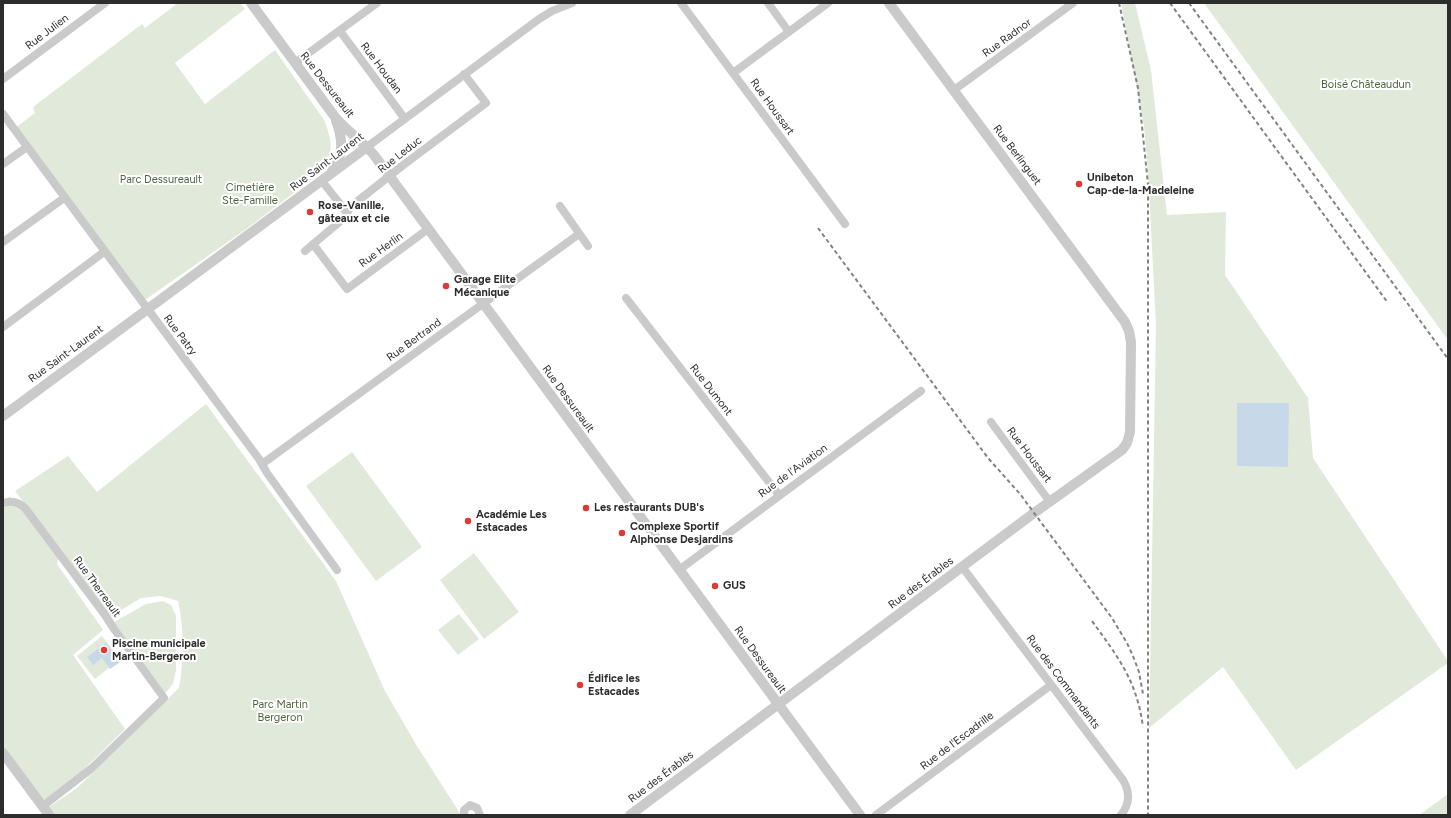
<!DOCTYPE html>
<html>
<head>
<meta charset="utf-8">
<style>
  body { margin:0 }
  #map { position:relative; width:1451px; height:818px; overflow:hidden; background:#fff; font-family:Figtree,sans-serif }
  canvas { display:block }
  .frame { position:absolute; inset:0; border:4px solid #2d2d2d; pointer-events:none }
</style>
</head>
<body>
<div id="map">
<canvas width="1451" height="818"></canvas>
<div class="frame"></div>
</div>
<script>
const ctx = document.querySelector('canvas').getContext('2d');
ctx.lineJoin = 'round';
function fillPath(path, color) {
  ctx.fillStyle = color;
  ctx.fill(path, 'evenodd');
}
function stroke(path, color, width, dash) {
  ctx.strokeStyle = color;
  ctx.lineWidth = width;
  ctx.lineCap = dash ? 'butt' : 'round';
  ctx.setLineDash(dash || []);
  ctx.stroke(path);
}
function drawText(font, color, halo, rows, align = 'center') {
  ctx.font = font + ' Figtree,sans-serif';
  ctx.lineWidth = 4;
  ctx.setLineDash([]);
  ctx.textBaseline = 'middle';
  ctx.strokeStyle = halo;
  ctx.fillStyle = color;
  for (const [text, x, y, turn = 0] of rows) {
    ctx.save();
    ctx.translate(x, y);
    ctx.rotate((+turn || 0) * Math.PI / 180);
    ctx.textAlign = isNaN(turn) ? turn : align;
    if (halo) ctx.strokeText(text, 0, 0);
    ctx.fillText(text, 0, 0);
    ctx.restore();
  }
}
const green = new Path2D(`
  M 178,3 L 240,3 L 245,9 L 175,63 L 205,104 L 275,50 L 324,120 C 333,142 334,153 320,173 L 245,230 L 142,302 L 14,129 L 35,113 L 33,107 L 142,24 L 145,28 Z
  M 1121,3 L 1135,3 L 1151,70 L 1167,215 L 1226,212 L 1225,275 L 1308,398 L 1313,458 L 1448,661 L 1448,663 L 1296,770 L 1223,667 L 1149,728 L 1156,326 L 1148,171 L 1144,127 Z
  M 1204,3 L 1448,3 L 1448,340 Z
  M 206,404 L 336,581 L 385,691 L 417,746 L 461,815 L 46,815 L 43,811 L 77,788 L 179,688 C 184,663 184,626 178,601 L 161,596 L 141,598 L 105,620 L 59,554 L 57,564 L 103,630 L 73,655 L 125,729 L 71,782 L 39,804 L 3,754 L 3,501 L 10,496 L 13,504 L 30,511 L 15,491 L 68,456 L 97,492 Z
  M 352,452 L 422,547 L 376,581 L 306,486 Z
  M 474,553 L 519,612 L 484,639 L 440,580 Z
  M 163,601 L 171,605 L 176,616 L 176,670 L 173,684 L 162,697 L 107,626 L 146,604 Z
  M 459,614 L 479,639 L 458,655 L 438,630 Z
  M 102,636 L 120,659 L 95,679 L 77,656 Z
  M 1448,794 L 1448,815 L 1419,815 Z`);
const water = new Path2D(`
  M 1237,403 L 1289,403 L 1288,467 L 1237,466 Z
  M 106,643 L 120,662 L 110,669 L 102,658 L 93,665 L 87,657 Z`);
const minor = new Path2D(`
  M 681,3 L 845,224
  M 768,3 L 789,32
  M 340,31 L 405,119
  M 295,63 L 377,3
  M 733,73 L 828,3
  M 3,79 L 105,3
  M 954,90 L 1073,3
  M 3,114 L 259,459 L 267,473 L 337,570
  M 367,147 L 539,19 L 552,11 L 572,3
  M 3,164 L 27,147
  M 322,181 L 347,213
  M 560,206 L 588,246
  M 3,242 L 64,198
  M 313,244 L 347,289 L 428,229
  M 305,251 L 343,219 L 350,208 L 359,200 L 402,166 L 486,103 L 464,74
  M 626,298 L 779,495
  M 3,327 L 104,252
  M 991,422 L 1050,502
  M 262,464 L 579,234
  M 3,503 C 12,500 19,502 25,508 L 105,615 L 114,629 L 164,698 L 92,768 L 43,806
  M 963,568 L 1123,780 C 1130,792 1130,804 1121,815
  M 679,570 L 921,391
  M 464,815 L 464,810 L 470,805 L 477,808 L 480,815
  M 876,815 L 1051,685`);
const tertiary = new Path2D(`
  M 251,3 L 335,117 C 347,131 362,141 374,155 L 860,815
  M 332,171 C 344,155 343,139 336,121
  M 3,416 L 367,147
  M 3,753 L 49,815
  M 630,815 L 1034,513 L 1122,450 L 1127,443 L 1130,432 L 1131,342 L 1129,331 L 1125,322 L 889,3`);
const rail = new Path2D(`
  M 1119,3 L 1138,88 L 1148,184 L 1148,815
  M 1170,3 L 1388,303
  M 1189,3 L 1448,359
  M 818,228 L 988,458 L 1020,494 L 1112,618 L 1127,643 L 1133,656 L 1139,672 L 1143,694
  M 1092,621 C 1118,657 1137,681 1143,727`);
const markers = [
  [1079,184,4,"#de3934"],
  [310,212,4,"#de3934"],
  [446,286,4,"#de3934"],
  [586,508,4,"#de3934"],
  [468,521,4,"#de3934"],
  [622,533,4,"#de3934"],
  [715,586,4,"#de3934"],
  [104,650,4,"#de3934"],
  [580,685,4,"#de3934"]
];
const streetNames = [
  ["Rue Julien",47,32,-37],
  ["Rue Radnor",1007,38,-36],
  ["Rue Houdan",381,68,53],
  ["Rue Dessureault",327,85,52],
  ["Rue Houssart",772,107,54],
  ["Rue Leduc",400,155,-38],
  ["Rue Berlinguet",1017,155,53],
  ["Rue Saint-Laurent",327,162,-37],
  ["Rue Herlin",381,250,-36],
  ["Rue Patry",180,335,53],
  ["Rue Bertrand",414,340,-36],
  ["Rue Saint-Laurent",66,354,-36],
  ["Rue Dumont",711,390,52],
  ["Rue Dessureault",568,399,54],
  ["Rue Houssart",1029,455,53],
  ["Rue de l'Aviation",793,471,-36],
  ["Rue des Érables",921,583,-37],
  ["Rue Therreault",97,587,54],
  ["Rue Dessureault",760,660,54],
  ["Rue des Commandants",1063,682,53],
  ["Rue de l'Escadrille",957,741,-37],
  ["Rue des Érables",661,777,-37]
];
const parkNames = [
  ["Boisé Châteaudun",1366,85],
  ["Parc Dessureault",161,180],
  ["Cimetière",250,188],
  ["Ste-Famille",250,201],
  ["Parc Martin",280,705],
  ["Bergeron",280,718]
];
const poiNames = [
  ["Unibeton",1087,178],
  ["Cap-de-la-Madeleine",1087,191],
  ["Rose-Vanille,",318,206],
  ["gâteaux et cie",318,219],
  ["Garage Elite",454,280],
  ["Mécanique",454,293],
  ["Les restaurants DUB's",594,508],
  ["Académie Les",476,515],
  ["Estacades",476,528],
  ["Complexe Sportif",630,527],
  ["Alphonse Desjardins",630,540],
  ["GUS",723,586],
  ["Piscine municipale",112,644],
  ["Martin-Bergeron",112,657],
  ["Édifice les",588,679],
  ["Estacades",588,692]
];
fillPath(green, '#e1eada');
fillPath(water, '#c7d9e9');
stroke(minor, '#cacaca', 8);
stroke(tertiary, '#cacaca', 10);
stroke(rail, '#828282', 2, [4, 3]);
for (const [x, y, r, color] of markers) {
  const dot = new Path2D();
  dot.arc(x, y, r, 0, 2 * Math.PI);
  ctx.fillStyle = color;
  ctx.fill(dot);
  stroke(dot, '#fff', 1.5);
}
drawText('11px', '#2d2d2d', '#fff', streetNames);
drawText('11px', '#4c663c', '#fff', parkNames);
drawText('bold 11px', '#2d2d2d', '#fff', poiNames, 'left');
</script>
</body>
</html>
